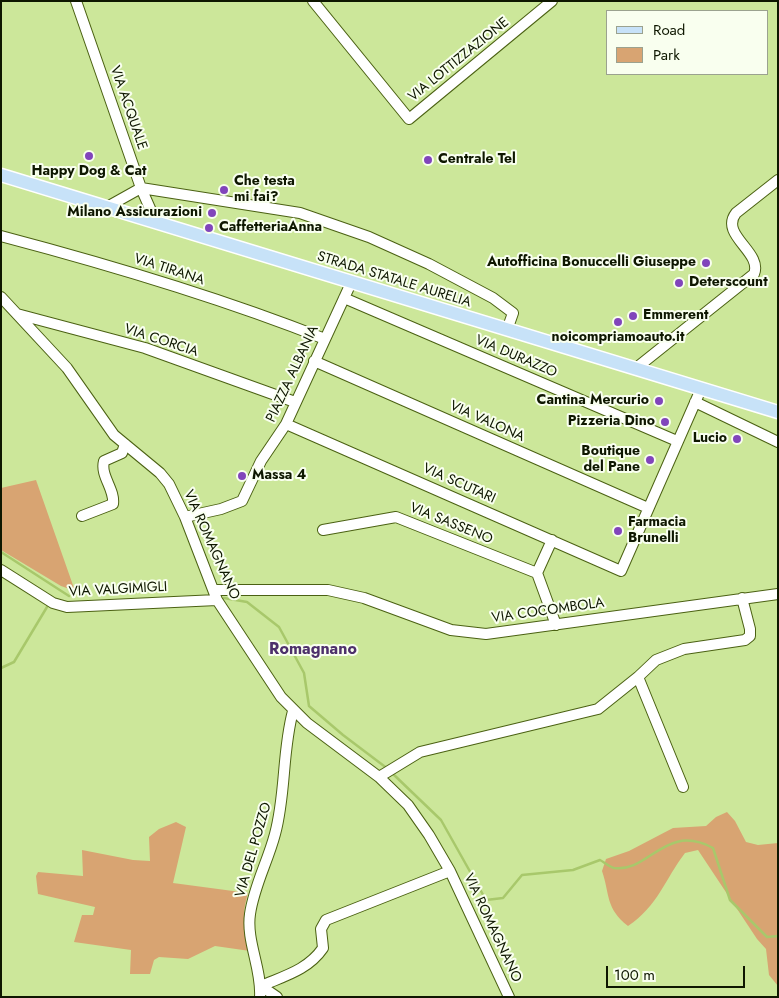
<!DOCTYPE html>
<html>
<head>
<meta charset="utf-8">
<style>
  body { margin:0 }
  #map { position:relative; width:779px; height:998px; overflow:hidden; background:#cce79a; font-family:Jost,sans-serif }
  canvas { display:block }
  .frame { position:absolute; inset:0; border:2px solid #0e1700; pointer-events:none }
  .legend { position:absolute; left:606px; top:10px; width:162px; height:65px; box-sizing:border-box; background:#f9ffef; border:1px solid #9ba28f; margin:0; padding:6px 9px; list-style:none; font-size:15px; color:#0e1700 }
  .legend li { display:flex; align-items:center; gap:10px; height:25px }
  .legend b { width:25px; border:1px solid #9ba28f }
  .scale { position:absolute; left:606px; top:966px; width:139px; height:22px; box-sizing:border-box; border:2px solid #0e1700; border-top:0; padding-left:6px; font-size:15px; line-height:18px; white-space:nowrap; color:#0e1700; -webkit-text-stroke:4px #f9ffef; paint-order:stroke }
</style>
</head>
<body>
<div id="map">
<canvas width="779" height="998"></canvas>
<div class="frame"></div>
<ul class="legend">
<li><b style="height:6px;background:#c7e2f8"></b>Road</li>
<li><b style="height:14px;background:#d8a472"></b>Park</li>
</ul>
<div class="scale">100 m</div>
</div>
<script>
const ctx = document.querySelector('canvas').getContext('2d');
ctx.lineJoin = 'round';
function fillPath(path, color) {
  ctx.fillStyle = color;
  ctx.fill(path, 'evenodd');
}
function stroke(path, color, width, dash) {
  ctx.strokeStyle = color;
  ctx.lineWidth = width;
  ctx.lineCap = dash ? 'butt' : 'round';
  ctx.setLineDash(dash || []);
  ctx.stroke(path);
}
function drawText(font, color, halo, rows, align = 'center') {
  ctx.font = font + ' Jost,sans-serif';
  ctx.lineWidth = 4;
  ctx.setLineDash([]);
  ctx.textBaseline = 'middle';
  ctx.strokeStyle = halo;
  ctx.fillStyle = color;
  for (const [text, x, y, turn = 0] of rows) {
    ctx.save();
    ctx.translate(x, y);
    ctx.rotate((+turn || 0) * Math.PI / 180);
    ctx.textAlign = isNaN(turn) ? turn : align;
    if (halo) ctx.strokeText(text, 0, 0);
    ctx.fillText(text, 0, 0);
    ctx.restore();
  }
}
const green = new Path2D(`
  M 36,480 L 75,591 L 61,586 L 1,550 L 1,488 Z
  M 727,812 L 735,821 L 746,842 L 758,845 L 778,843 L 778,986 L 769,975 L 766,949 L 757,939 L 698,850 L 685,853 C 665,879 658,906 628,926 C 605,908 610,894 602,871 L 606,859 L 629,851 L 673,828 L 706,826 L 716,817 Z
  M 176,822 L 186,827 L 173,883 L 248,893 C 241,917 244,927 250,951 L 215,946 L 188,959 L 159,957 L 154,960 L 150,974 L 130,974 L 131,950 L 74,942 L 82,915 L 93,915 L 95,907 L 38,894 L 36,876 L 38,872 L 83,876 L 82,850 L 133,860 L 150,861 L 149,837 L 159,829 Z`);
const stream = new Path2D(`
  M 1,552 L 69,596
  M 224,598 L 247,602 L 279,627 L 304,673 L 309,706 L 343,735 L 388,769
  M 1,668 L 14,662 L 47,607
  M 392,773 L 441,820 L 486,900 L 503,898 L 522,875 L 573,870 L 600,860 C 604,862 609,867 614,868 C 649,873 665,822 713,848 L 730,900 L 767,937 L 778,936`);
const minor = new Path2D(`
  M 76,1 L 141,188 L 156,222
  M 313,1 L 409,119 L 552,1
  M 107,207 L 141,188 L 300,213 L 369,237 L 429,264 L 493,298 L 513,313 L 507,330
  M 1,236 C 111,265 219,297 325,339
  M 1,297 L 67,368 L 114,435 L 160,473 L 169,484 L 185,517 L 217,600 L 281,697 L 307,723 L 379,777 L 408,805 L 429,835 L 450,871 L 509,997
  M 344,298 L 677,441
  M 17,314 L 145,348 L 295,402
  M 314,361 L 648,508
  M 635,369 L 754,274 C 763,252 719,235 736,213 L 778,180
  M 695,402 L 778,442
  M 286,424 L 621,571 L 701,389
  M 82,516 L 113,504 C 115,489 100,476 104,461 L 122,453 L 125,444
  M 185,517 L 221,509 L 242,501 L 261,461 L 286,424 L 351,283
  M 323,530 L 396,517 L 537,573
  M 552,540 L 537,573 L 556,625
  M 1,570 L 53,603 L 67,607 L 217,600
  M 214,590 L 328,590 L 364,598 L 451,630 L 486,634 L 778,594
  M 638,677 L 683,787
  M 379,777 L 420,752 L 598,709 L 638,677 L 656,660 L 684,649 L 745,640 L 750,636 L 750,629 L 742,598
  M 261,986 C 284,976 308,970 323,948 L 321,929 L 326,920 L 450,871
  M 261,986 L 277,997
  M 260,997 C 262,969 246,941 250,914 C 254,886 268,861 275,834 C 286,794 282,751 293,711`);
const major = new Path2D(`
  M 1,175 L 778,412`);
const markers = [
  [89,156,5,"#8145bb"],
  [428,160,5,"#8145bb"],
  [224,190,5,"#8145bb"],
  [212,213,5,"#8145bb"],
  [209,228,5,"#8145bb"],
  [706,263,5,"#8145bb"],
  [679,283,5,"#8145bb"],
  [633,316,5,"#8145bb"],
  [618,322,5,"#8145bb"],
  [659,401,5,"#8145bb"],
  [665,422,5,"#8145bb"],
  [737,439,5,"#8145bb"],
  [650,460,5,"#8145bb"],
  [242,476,5,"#8145bb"],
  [618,531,5,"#8145bb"]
];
const streetNames = [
  ["VIA LOTTIZZAZIONE",459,60,-39],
  ["VIA ACQUALE",128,108,71],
  ["VIA TIRANA",169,270,18],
  ["STRADA STATALE AURELIA",394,280,17],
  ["VIA CORCIA",161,341,18],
  ["VIA DURAZZO",516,357,23],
  ["PIAZZA ALBANIA",293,374,-65],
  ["VIA VALONA",487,422,24],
  ["VIA SCUTARI",459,484,24],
  ["VIA SASSENO",451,524,22],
  ["VIA ROMAGNANO",211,545,66],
  ["VIA VALGIMIGLI",118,590,-3],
  ["VIA COCOMBOLA",548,611,-8],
  ["VIA DEL POZZO",254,850,-74],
  ["VIA ROMAGNANO",492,928,65]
];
const poiNames = [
  ["Centrale Tel",438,160],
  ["Happy Dog & Cat",89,172,"center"],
  ["Che testa",234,182],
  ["mi fai?",234,198],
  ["Milano Assicurazioni",202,213,"right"],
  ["CaffetteriaAnna",219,228],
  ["Autofficina Bonuccelli Giuseppe",696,263,"right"],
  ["Deterscount",689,283],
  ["Emmerent",643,316],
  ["noicompriamoauto.it",618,338,"center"],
  ["Cantina Mercurio",649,401,"right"],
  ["Pizzeria Dino",655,422,"right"],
  ["Lucio",727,439,"right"],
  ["Boutique",640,452,"right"],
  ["del Pane",640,468,"right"],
  ["Massa 4",252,476],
  ["Farmacia",628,523],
  ["Brunelli",628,539]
];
const quarterNames = [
  ["Romagnano",313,650]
];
fillPath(green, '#d8a472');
stroke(stream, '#a8c86b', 2.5);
stroke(minor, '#4b6113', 12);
stroke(major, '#fff', 15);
stroke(minor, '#fff', 10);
stroke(major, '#c7e2f8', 12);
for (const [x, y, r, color] of markers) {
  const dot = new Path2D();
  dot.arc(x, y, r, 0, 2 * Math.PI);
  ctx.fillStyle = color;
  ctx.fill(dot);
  stroke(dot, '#f9ffef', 2);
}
drawText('14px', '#0e1700', '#f9ffef', streetNames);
drawText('bold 14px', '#0e1700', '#f9ffef', poiNames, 'left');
drawText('bold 16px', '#4d306b', '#f9ffef', quarterNames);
</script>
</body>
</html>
